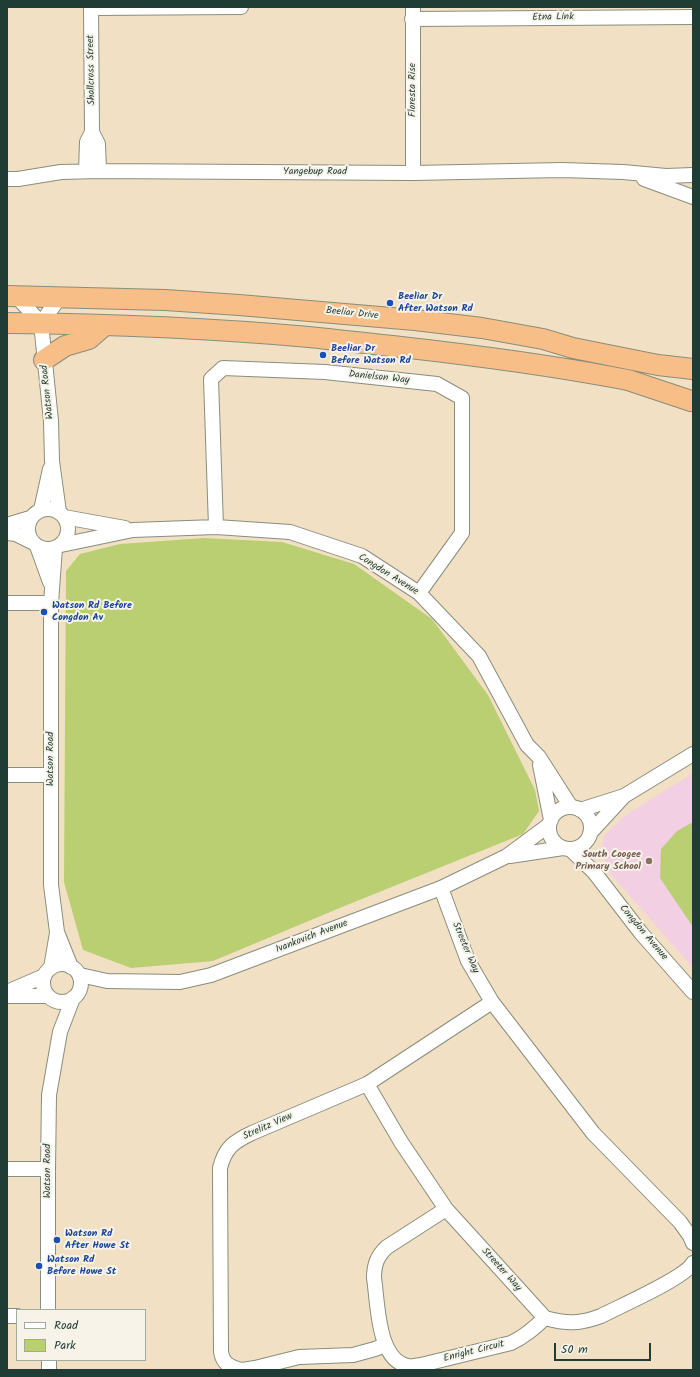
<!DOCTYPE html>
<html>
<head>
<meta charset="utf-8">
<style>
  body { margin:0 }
  #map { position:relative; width:700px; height:1377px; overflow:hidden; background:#f1e0c3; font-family:Kalam,sans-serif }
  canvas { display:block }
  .frame { position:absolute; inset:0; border:8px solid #1f3d34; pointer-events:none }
  .legend { position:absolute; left:16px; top:1309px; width:130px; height:52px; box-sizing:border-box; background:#f7f3e8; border:1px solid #a1aaa0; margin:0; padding:5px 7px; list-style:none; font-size:12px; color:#1f3d34 }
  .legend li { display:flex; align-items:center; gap:8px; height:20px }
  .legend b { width:20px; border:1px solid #a1aaa0 }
  .scale { position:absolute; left:554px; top:1343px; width:97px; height:18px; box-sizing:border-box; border:2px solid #1f3d34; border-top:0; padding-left:5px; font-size:12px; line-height:14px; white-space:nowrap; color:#1f3d34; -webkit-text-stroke:3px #f7f3e8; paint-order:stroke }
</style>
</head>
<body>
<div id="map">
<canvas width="700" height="1377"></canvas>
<div class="frame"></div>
<ul class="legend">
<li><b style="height:5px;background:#fff"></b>Road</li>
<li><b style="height:11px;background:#bace72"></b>Park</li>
</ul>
<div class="scale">50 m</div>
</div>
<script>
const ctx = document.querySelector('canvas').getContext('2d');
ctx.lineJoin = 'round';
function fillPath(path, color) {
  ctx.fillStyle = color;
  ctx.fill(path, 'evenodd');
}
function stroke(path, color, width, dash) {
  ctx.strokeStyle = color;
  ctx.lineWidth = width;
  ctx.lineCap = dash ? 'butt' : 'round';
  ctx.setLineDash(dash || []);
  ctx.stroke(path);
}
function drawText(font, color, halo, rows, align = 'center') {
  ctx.font = font + ' Kalam,sans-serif';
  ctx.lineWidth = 4;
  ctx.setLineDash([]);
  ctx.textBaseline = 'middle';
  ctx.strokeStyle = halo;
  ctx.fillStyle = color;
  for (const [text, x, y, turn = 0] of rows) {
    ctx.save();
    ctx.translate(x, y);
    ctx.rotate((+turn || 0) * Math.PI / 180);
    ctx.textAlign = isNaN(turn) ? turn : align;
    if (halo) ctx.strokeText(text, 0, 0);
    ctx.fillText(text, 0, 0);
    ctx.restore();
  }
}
const built = new Path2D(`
  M 693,773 L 693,968 L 609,872 L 601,850 L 604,836 L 623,817 Z`);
const green = new Path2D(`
  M 204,538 L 282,542 L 354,564 L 432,619 L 488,695 L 535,790 L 539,811 L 523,834 L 342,907 L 213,961 L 131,968 L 83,950 L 64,882 L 66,571 L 80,554 L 120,544 Z
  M 693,822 L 693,927 L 660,878 L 661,849 L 677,831 Z`);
const minor = new Path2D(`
  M 91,7 L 92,132 L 98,144 L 99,171
  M 413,7 L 413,173
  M 91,8 L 241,7
  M 412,19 L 693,17
  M 86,171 L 87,142 L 92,132
  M 7,179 L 18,179 L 61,172 L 99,171 L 413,173 L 562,170 L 623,172 L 666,176 L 693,175
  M 644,179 L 693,197
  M 16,296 L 41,323
  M28 529a20 20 0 1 1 40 0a20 20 0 1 1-40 0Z
  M 41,510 L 50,469
  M 59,512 L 52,461 L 51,421 L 41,323 L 60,297
  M 64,517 L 125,528
  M 7,525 L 30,518
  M 216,527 L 211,379 L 223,368 L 325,372 L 437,384 L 462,398 L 462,533 L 419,593
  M 7,533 L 16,534 L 32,542
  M 61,545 L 133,530 L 216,527 L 290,532 L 362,556 L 419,593 L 479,656 L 527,745 L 539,757 L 571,807
  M 37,546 L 50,582
  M 55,548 L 51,603 L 51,885 L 57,932 L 71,967
  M 7,603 L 51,603
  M 540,765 L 551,820
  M 7,775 L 51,775
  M549 828a21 21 0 1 1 42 0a21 21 0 1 1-42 0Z
  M 580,810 L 624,796 L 693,754
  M 590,833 L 624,796
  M 570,849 L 594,872 L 641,933 L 693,992
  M 510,856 L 563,848
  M 441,888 L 468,961 L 492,1002 L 593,1133 L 680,1222 L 690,1236 L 693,1243
  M43 983a19 19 0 1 1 38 0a19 19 0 1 1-38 0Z
  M 51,968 L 57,933
  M 80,975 L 107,981 L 180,982 L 211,975 L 441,888 L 507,856 L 549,825
  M 7,992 L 44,976
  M 7,996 L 48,996
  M 367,1084 L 401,1142 L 446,1209 L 545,1318 C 567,1324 580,1324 601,1316 C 620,1306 685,1278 693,1263
  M 7,1169 L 48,1169
  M 446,1209 L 387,1247 C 377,1256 374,1265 374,1278 C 378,1303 377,1360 408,1366 C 412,1367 417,1365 421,1365 L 511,1343 C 524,1337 534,1328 545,1318
  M 48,1310 L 48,1169 L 49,1095 L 60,1032 L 73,998
  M 7,1316 L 17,1316
  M 49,1360 L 49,1370
  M 241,1370 C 230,1367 223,1364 221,1352 L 220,1168 C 225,1148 233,1142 252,1133 L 367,1084 L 492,1002
  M 242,1370 L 255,1368 L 299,1357 L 353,1355 L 375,1349 L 385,1345`);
const highway = new Path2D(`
  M 7,296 L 165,300 L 239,305 L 415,320 L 482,328 L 543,339 L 573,348 L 658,365 L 693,369
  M 7,323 C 108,324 209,328 309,337 C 340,340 370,344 401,347 C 472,355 542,364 612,377 L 628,380 L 691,401
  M 44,360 L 65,346 L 89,339 L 105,325`);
const markers = [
  [390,303,4,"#1a4fb4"],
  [323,355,4,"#1a4fb4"],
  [44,612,4,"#1a4fb4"],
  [649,861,4,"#8d6e63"],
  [57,1240,4,"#1a4fb4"],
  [39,1266,4,"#1a4fb4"]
];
const streetNames = [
  ["Etna Link",553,18,-1],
  ["Shallcross Street",92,70,-91],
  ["Floresta Rise",413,90,-90],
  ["Yangebup Road",315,172],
  ["Beeliar Drive",352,314,6],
  ["Danielson Way",379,378,6],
  ["Watson Road",48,392,-96],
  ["Congdon Avenue",388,575,32],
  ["Watson Road",51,759,-90],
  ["Congdon Avenue",643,933,50],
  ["Ivankovich Avenue",312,937,-21],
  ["Streeter Way",465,948,67],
  ["Strelitz View",268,1127,-24],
  ["Watson Road",48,1171,-90],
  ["Streeter Way",501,1270,48],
  ["Enright Circuit",474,1352,-14]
];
const transitNames = [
  ["Beeliar Dr",398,297],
  ["After Watson Rd",398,309],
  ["Beeliar Dr",331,349],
  ["Before Watson Rd",331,361],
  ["Watson Rd Before",52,606],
  ["Congdon Av",52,618],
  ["Watson Rd",65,1234],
  ["After Howe St",65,1246],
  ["Watson Rd",47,1260],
  ["Before Howe St",47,1272]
];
const educationNames = [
  ["South Coogee",641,855],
  ["Primary School",641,867]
];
fillPath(built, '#f2cfe2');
fillPath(green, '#bace72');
stroke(minor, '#888e7c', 16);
stroke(highway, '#888e7c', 22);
stroke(minor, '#fff', 14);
stroke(highway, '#f7be87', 20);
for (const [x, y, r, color] of markers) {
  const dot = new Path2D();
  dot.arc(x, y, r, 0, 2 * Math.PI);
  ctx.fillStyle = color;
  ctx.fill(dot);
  stroke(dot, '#f7f3e8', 1.5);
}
drawText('10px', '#1f3d34', '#f7f3e8', streetNames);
drawText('bold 10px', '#164399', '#f7f3e8', transitNames, 'left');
drawText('bold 10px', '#785e54', '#f7f3e8', educationNames, 'right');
</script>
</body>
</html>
